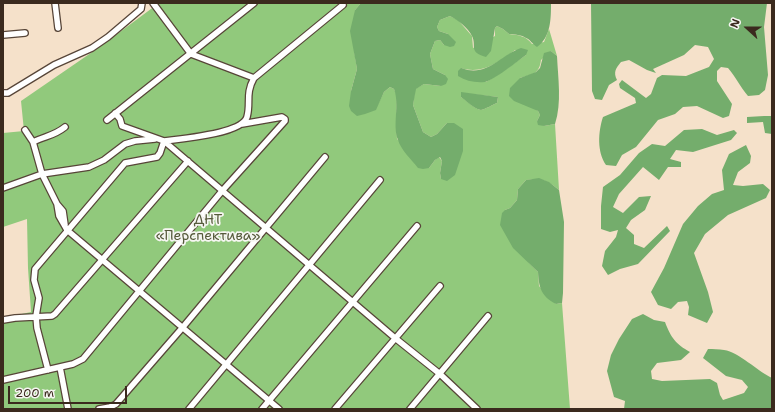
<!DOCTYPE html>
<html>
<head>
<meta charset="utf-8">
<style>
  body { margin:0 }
  #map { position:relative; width:775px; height:412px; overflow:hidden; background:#f5e1ca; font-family:"Shantell Sans",sans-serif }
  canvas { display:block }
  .frame { position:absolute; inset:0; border:4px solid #3b2a1e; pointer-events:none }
  .north { position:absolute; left:727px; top:8px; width:40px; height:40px; -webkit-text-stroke:3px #f6f6f2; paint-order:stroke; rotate:291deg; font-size:11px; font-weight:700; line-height:16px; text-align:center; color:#3b2a1e }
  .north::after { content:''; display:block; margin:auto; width:14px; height:18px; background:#3b2a1e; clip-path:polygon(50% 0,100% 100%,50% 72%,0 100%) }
  .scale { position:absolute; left:8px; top:386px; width:119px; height:18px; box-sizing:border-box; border:2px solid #3b2a1e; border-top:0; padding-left:5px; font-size:12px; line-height:14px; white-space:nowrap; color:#3b2a1e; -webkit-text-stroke:3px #f6f6f2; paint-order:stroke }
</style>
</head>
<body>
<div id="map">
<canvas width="775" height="412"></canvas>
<div class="frame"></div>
<div class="north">N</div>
<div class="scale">200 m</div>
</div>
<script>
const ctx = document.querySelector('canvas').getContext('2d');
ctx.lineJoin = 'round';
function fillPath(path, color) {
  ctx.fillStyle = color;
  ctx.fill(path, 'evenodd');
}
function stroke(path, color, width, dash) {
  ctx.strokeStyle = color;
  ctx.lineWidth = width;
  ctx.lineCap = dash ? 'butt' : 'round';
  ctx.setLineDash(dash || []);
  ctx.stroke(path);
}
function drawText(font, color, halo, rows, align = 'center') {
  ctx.font = font + ' "Shantell Sans",sans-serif';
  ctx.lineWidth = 3.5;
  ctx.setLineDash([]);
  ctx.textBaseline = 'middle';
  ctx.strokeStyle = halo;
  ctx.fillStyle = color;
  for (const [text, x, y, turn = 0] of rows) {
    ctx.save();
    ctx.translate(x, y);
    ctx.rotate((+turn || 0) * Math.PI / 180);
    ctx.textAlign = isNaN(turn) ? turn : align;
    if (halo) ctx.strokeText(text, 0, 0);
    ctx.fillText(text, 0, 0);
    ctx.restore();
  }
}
const green = new Path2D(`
  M 159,3 L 361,3 L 355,10 L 354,50 L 357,69 L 351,91 L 375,110 L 384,92 L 390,87 L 394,89 L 397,96 L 396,120 L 397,139 L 429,168 L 435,160 L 439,157 L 442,161 L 440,173 L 441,179 L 447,123 L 437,134 L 431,137 L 423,132 L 413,105 L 415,89 L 424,84 L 441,86 L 445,75 L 433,69 L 430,54 L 435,41 L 440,40 L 444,45 L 448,34 L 439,31 L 437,27 L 440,20 L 450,16 L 458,20 L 472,36 L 473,48 L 495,36 L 495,28 L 497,26 L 503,29 L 509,34 C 519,35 526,36 532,44 L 544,42 L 549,29 L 557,56 L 551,51 L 541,60 C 539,75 532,74 520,78 L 535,109 L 538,111 L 540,115 L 537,121 L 544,126 L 555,124 L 559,190 C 547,180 542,178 526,180 L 518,189 L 517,200 L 510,208 L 505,210 L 529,263 L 538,272 L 539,286 L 556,304 L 562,303 L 570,409 L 3,409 L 3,318 L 31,312 L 28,268 L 27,219 L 3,227 L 3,133 L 24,131 L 21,101 L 101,46 ZM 515,50 L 526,55 L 502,72 L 486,82 L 461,68 C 482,75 499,62 515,50 ZM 461,93 L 498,97 L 497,103 C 492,105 486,109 481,110 C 476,110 466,100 461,97 Z`);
const forest = new Path2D(`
  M 361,3 L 551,3 C 551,19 551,37 537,47 C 532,44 531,40 526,38 C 522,35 514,34 509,34 L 503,29 L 497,26 L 495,28 L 491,51 L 486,57 C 468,52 477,46 472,36 C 468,28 458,20 450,16 L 440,20 L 437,27 L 439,31 L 448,34 L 456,42 L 454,46 L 450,47 L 444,45 L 440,40 L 435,41 L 430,54 L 433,69 L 445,75 L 448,79 L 446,84 L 441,86 L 424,84 L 416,89 L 413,105 L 423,132 L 431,137 L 437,134 L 447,123 L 454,123 L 463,129 L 463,151 L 455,175 L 447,181 L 441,179 L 440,173 L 442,161 L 440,157 L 435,160 L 429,168 L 423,169 L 418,168 C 411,159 401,150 398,140 C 392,125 400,105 394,89 L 390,87 L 384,92 L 376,110 L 365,114 L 357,116 L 351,111 L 349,106 L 351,91 L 357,69 L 350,31 L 355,10 Z
  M 591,3 L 767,3 L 764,27 L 768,75 L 765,90 L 759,95 L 748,96 C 740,87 736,77 728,68 L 721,67 L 717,71 L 717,81 L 732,104 L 729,116 L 723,118 L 697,106 L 683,107 L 675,114 L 658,120 L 636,147 L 622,155 L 616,166 L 606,165 C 597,152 598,132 603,117 L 636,103 L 635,98 L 620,88 L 619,84 L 622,80 L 646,98 L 651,94 L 657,78 L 662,75 L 686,76 L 709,67 L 714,59 L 708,47 L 695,45 L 684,55 L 653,69 L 656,73 L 647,70 L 629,60 L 621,62 C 616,68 613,72 617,80 L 609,85 L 602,100 L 595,99 L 592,91 Z
  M 521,48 L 528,50 L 526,55 C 518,61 494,80 485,82 C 475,83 466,81 458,76 L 458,71 L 461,68 C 487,78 500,55 521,48 Z
  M 551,51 L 557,56 C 558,78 562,103 555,124 L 544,126 L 538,125 L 537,121 L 540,115 L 538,111 L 514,101 L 509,96 L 510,88 L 520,78 L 536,72 L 540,68 L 544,53 Z
  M 461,92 L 498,97 L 497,103 C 492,105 486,109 481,110 C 476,110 465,100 461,97 Z
  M 764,116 L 772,116 L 772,134 L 765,133 L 763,122 L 747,123 L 747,117 Z
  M 702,129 L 717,135 L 734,130 L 737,133 L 731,140 L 693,152 L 676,150 L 670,159 L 681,162 L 681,167 L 668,167 L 659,180 L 643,167 L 619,194 L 613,207 L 623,213 L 639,197 L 651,196 L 645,210 L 631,220 L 626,228 L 634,235 L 634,244 L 644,248 L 667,226 L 670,231 L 638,264 L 620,269 L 608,275 L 602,266 L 605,251 L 616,237 L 618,230 L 610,232 L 601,229 L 601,206 L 603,187 L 620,175 L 639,153 L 652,144 L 665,146 L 684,130 Z
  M 746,145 L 751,156 L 750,163 L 738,172 L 733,185 L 743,186 L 763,184 L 770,190 L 766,198 L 728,215 L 705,234 L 694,253 L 708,292 L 713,312 L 707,323 L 688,315 L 689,307 L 687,301 L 678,302 L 671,309 L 658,305 L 651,292 L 664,268 L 683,224 L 698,206 L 712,194 L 724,190 L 722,170 L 729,154 Z
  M 539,178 L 549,182 L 559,190 L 564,222 L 563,293 L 562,303 L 556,304 C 541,296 539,288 538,272 L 513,248 L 500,225 L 502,213 L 505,210 L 510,208 L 517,200 L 518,189 L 526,180 Z
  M 643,314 L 654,320 L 665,322 C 671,338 676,344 690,352 L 681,360 L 657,363 L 651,371 L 652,379 L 662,381 L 710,379 L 717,383 L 720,395 L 723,400 L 744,393 L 748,387 L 742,380 L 726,376 L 703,358 L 708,349 C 713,349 719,349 724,350 C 739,352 757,371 772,378 L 772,409 L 624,409 L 625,401 L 614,397 L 607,371 L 611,355 L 619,339 L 632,319 Z`);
const minor = new Path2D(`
  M 55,3 L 58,28
  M 153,3 L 191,54 L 254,78
  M 3,35 L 25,33
  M 3,93 L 8,93 L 54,65 L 92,48 L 108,37 L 141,9 L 142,3
  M 115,113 L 120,119 L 122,126 L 164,141 L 395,338 L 440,374 L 477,409
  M 107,120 L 254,3
  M 25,130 L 33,142 L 42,174 L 57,204 L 63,211 L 65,225
  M 33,142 C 45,136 54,136 65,127
  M 3,188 L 42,174 L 89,167 L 104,160 L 125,144 L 135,141 L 155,139
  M 57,204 L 59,216 L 67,230 L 279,409
  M 3,320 L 15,318 L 52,316 L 55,314 L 188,161
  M 60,367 L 68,409
  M 48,370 L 37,328 L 36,316 L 39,298 L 34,280 L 35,269 L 125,163 L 157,157 L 160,153 L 164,141 C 180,139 242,134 247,117 C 251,103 245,94 254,78 L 343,5
  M 3,380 L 73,364 L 83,359 L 222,191 L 285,121 L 285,119 L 282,117 L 242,124
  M 99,409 L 110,407 L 116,404 L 183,327 L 325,157
  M 189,409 L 380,180
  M 262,409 L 417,226
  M 335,409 L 440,286
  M 410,409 L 488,316`);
const parkNames = [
  ["ДНТ",208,220],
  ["«Перспектива»",208,236]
];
fillPath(green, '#91c97c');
fillPath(forest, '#74ad6c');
stroke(minor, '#574538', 8);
stroke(minor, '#fff', 5.5);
drawText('14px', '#555a3a', '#f6f6f2', parkNames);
</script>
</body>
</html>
